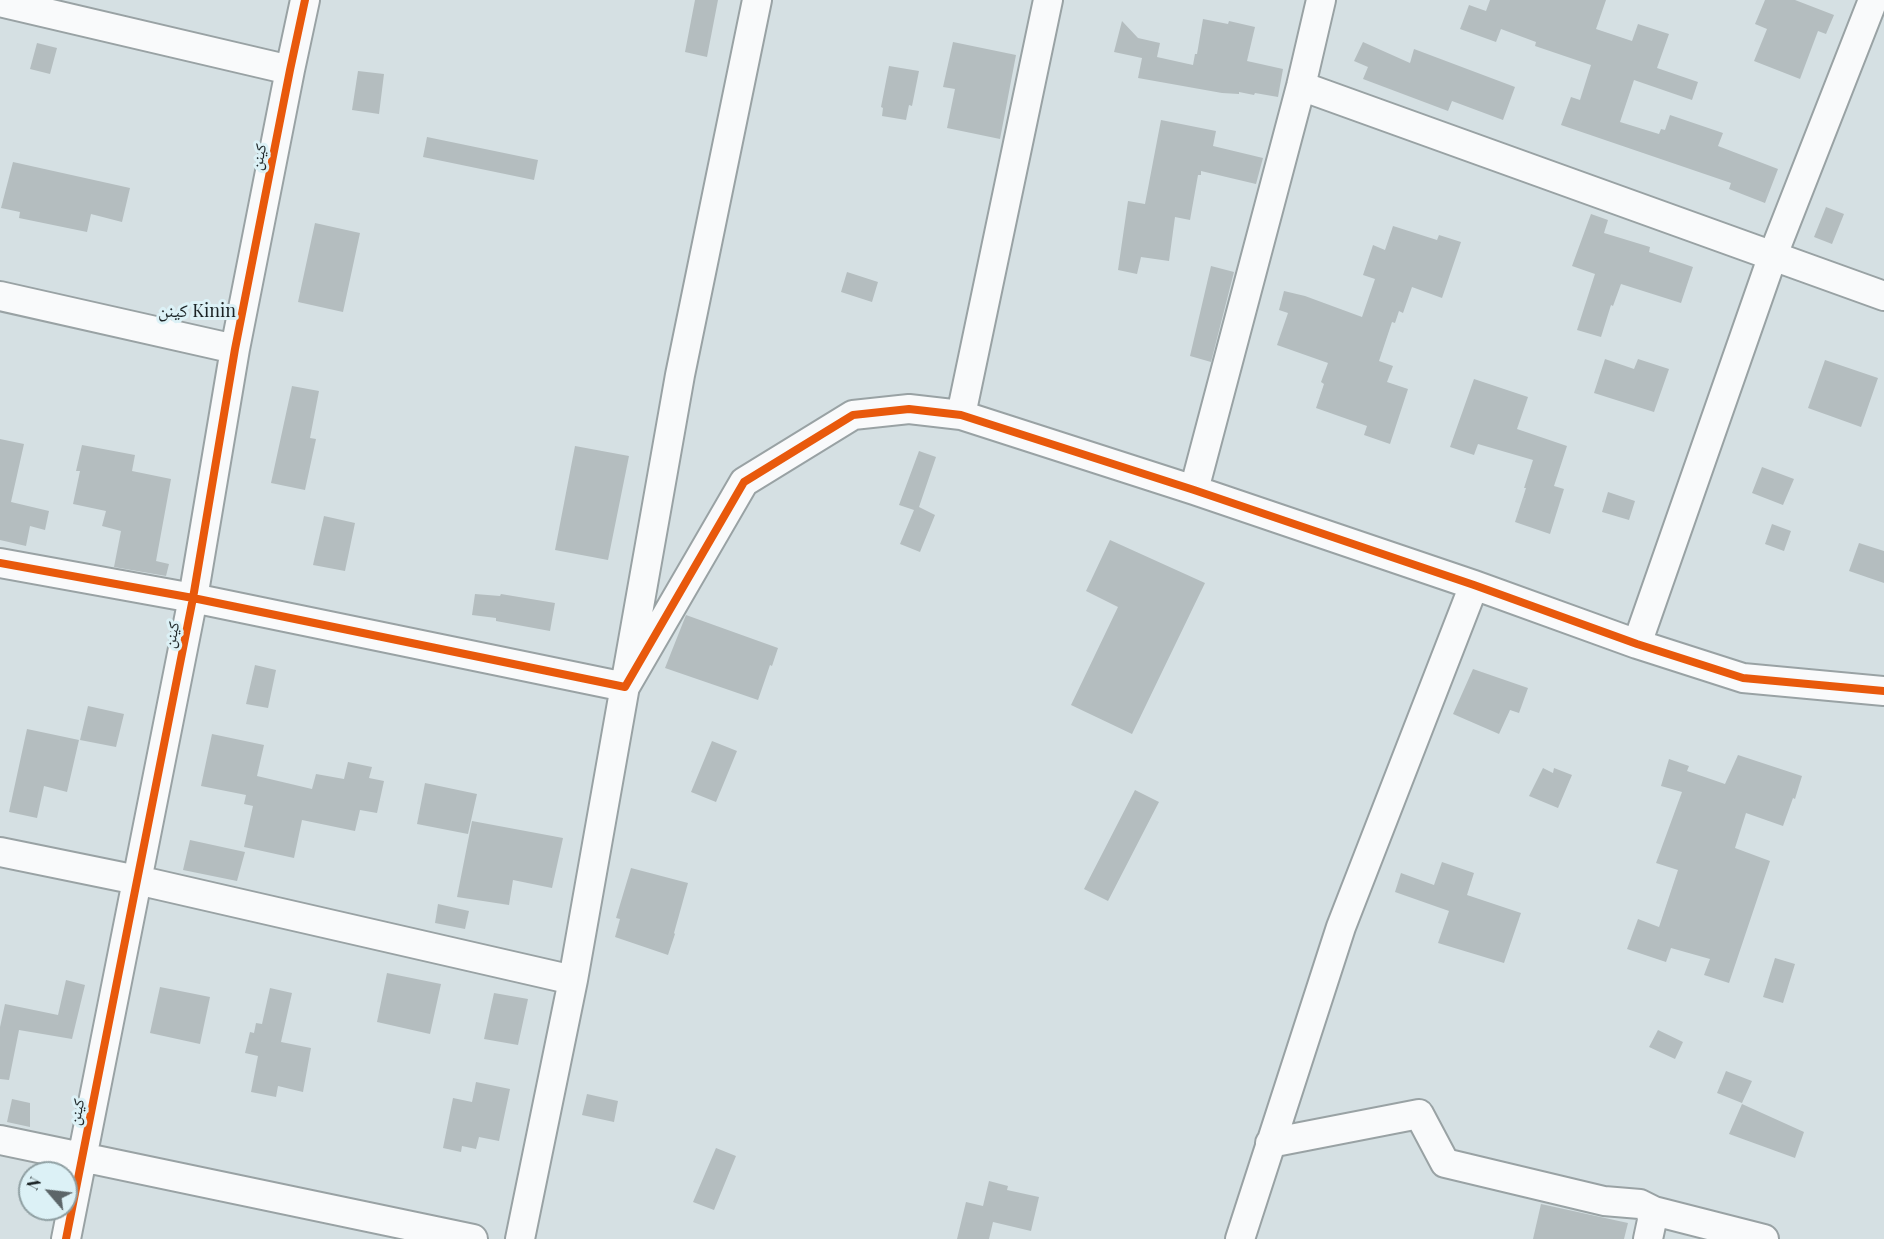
<!DOCTYPE html>
<html>
<head>
<meta charset="utf-8">
<style>
  body { margin:0 }
  #map { position:relative; width:1884px; height:1239px; overflow:hidden; background:#d5e0e3; font-family:"Playfair Display",serif }
  canvas { display:block }
  .north { position:absolute; left:18px; top:1161px; width:60px; height:60px; box-sizing:border-box; background:#dcf1f6; border:2px solid #8f9fa2; border-radius:50%; rotate:298deg; font-size:16px; font-weight:700; line-height:24px; text-align:center; color:#1b2325 }
  .north::after { content:''; display:block; margin:auto; width:21px; height:27px; background:#5c6568; clip-path:polygon(50% 0,100% 100%,50% 72%,0 100%) }
</style>
</head>
<body>
<div id="map">
<canvas width="1884" height="1239"></canvas>
<div class="north">N</div>
</div>
<script>
const ctx = document.querySelector('canvas').getContext('2d');
ctx.lineJoin = 'round';
function fillPath(path, color) {
  ctx.fillStyle = color;
  ctx.fill(path, 'evenodd');
}
function stroke(path, color, width, dash) {
  ctx.strokeStyle = color;
  ctx.lineWidth = width;
  ctx.lineCap = dash ? 'butt' : 'round';
  ctx.setLineDash(dash || []);
  ctx.stroke(path);
}
function drawText(font, color, halo, rows, align = 'center') {
  ctx.font = font + ' "Playfair Display","Noto Naskh Arabic",serif';
  ctx.lineWidth = 6;
  ctx.setLineDash([]);
  ctx.textBaseline = 'middle';
  ctx.strokeStyle = halo;
  ctx.fillStyle = color;
  for (const [text, x, y, turn = 0] of rows) {
    ctx.save();
    ctx.translate(x, y);
    ctx.rotate((+turn || 0) * Math.PI / 180);
    ctx.textAlign = isNaN(turn) ? turn : align;
    if (halo) ctx.strokeText(text, 0, 0);
    ctx.fillText(text, 0, 0);
    ctx.restore();
  }
}
const building = new Path2D(`
  M 695,0 L 718,0 L 707,57 L 685,52 Z
  M 1490,0 L 1606,0 L 1596,29 L 1632,41 L 1638,24 L 1669,34 L 1657,68 L 1698,82 L 1692,100 L 1634,80 L 1620,122 L 1659,134 L 1661,129 L 1665,130 L 1670,115 L 1723,133 L 1718,146 L 1778,169 L 1765,203 L 1729,189 L 1731,183 L 1561,125 L 1571,97 L 1580,100 L 1591,65 L 1535,46 L 1536,42 L 1501,29 L 1496,42 L 1460,29 L 1469,5 L 1486,11 Z
  M 1765,0 L 1795,0 L 1834,15 L 1826,34 L 1818,31 L 1800,79 L 1754,61 L 1767,29 L 1755,24 Z
  M 1203,19 L 1228,24 L 1229,21 L 1255,27 L 1247,61 L 1283,69 L 1278,97 L 1255,93 L 1254,95 L 1239,92 L 1239,94 L 1222,93 L 1138,78 L 1142,58 L 1114,52 L 1122,21 L 1138,38 L 1160,43 L 1157,57 L 1193,65 L 1195,54 L 1197,54 Z
  M 953,42 L 1016,55 L 1000,139 L 947,128 L 955,89 L 943,87 Z
  M 1363,42 L 1410,63 L 1414,49 L 1515,87 L 1503,120 L 1452,101 L 1448,111 L 1363,79 L 1368,67 L 1354,61 Z
  M 37,43 L 57,48 L 50,74 L 30,69 Z
  M 889,66 L 919,71 L 912,106 L 909,105 L 906,120 L 882,116 L 883,108 L 881,107 Z
  M 358,71 L 384,74 L 379,114 L 352,110 Z
  M 1161,120 L 1216,131 L 1213,146 L 1263,158 L 1256,184 L 1201,171 L 1201,175 L 1198,175 L 1190,220 L 1175,217 L 1169,261 L 1141,257 L 1137,274 L 1118,270 L 1128,201 L 1145,204 Z
  M 427,137 L 538,160 L 534,180 L 423,157 Z
  M 13,162 L 130,188 L 122,222 L 91,214 L 87,232 L 19,218 L 20,212 L 1,208 Z
  M 1826,207 L 1844,214 L 1832,244 L 1814,237 Z
  M 1591,214 L 1608,220 L 1604,233 L 1650,247 L 1649,252 L 1693,267 L 1681,303 L 1621,284 L 1613,306 L 1611,305 L 1601,337 L 1577,330 L 1595,274 L 1572,266 Z
  M 315,223 L 360,233 L 343,312 L 298,302 Z
  M 1393,226 L 1437,240 L 1439,235 L 1461,242 L 1442,298 L 1412,287 L 1403,313 L 1399,311 L 1395,323 L 1392,322 L 1379,361 L 1393,366 L 1387,382 L 1408,389 L 1390,444 L 1364,435 L 1367,426 L 1316,408 L 1324,384 L 1321,382 L 1328,363 L 1277,345 L 1288,313 L 1279,310 L 1284,291 L 1305,296 L 1362,317 L 1375,279 L 1363,275 L 1373,245 L 1385,250 Z
  M 1211,266 L 1234,272 L 1211,362 L 1190,356 Z
  M 847,272 L 878,282 L 872,302 L 841,292 Z
  M 1605,359 L 1634,369 L 1638,359 L 1669,369 L 1654,412 L 1594,393 Z
  M 1825,360 L 1878,378 L 1861,427 L 1808,408 Z
  M 1474,379 L 1528,397 L 1517,429 L 1567,446 L 1554,486 L 1564,489 L 1550,534 L 1515,522 L 1526,488 L 1524,488 L 1533,460 L 1478,444 L 1474,455 L 1450,447 Z
  M 292,386 L 319,391 L 310,438 L 316,439 L 305,490 L 271,483 Z
  M 0,439 L 24,444 L 11,502 L 49,511 L 45,530 L 30,526 L 26,546 L 0,540 Z
  M 82,445 L 135,455 L 132,471 L 171,479 L 156,561 L 169,564 L 166,576 L 114,567 L 121,531 L 102,526 L 106,511 L 73,504 L 80,471 L 76,471 Z
  M 575,446 L 629,456 L 608,560 L 555,550 Z
  M 919,451 L 936,457 L 919,507 L 935,515 L 920,552 L 900,544 L 914,510 L 899,505 Z
  M 1762,467 L 1794,479 L 1783,505 L 1752,493 Z
  M 1608,492 L 1635,501 L 1629,520 L 1602,512 Z
  M 324,516 L 355,523 L 345,571 L 313,565 Z
  M 1772,524 L 1791,531 L 1784,551 L 1765,544 Z
  M 1110,540 L 1205,583 L 1132,734 L 1071,705 L 1118,607 L 1086,591 Z
  M 1859,543 L 1884,551 L 1884,583 L 1849,571 Z
  M 475,594 L 500,596 L 501,594 L 555,603 L 550,631 L 496,621 L 496,618 L 472,615 Z
  M 686,615 L 778,648 L 772,666 L 770,665 L 758,700 L 665,668 Z
  M 255,665 L 276,670 L 268,708 L 246,704 Z
  M 1473,669 L 1528,688 L 1519,713 L 1510,710 L 1499,734 L 1453,714 Z
  M 88,706 L 124,714 L 116,747 L 80,740 Z
  M 27,729 L 79,740 L 67,792 L 44,786 L 37,818 L 9,812 Z
  M 212,734 L 264,745 L 257,776 L 312,789 L 316,774 L 344,779 L 348,762 L 372,767 L 369,778 L 384,781 L 377,813 L 360,810 L 355,831 L 302,820 L 294,858 L 244,847 L 253,806 L 244,804 L 246,795 L 201,786 Z
  M 712,741 L 737,751 L 716,802 L 691,792 Z
  M 1738,755 L 1802,776 L 1795,799 L 1793,798 L 1783,826 L 1746,813 L 1735,848 L 1770,861 L 1729,983 L 1704,975 L 1710,959 L 1671,948 L 1666,962 L 1627,949 L 1638,919 L 1659,927 L 1678,870 L 1656,863 L 1682,792 L 1661,786 L 1669,759 L 1689,766 L 1687,771 L 1725,784 Z
  M 1543,768 L 1553,773 L 1554,768 L 1572,775 L 1558,808 L 1529,796 Z
  M 425,783 L 477,794 L 468,834 L 417,824 Z
  M 1135,790 L 1159,802 L 1108,901 L 1084,889 Z
  M 472,821 L 563,838 L 552,888 L 513,880 L 509,905 L 457,897 Z
  M 190,840 L 245,852 L 237,881 L 183,870 Z
  M 1442,862 L 1474,873 L 1467,895 L 1521,913 L 1504,963 L 1438,943 L 1449,911 L 1395,892 L 1401,873 L 1434,885 Z
  M 631,868 L 688,883 L 674,933 L 675,934 L 668,955 L 615,937 L 620,919 L 616,918 Z
  M 438,904 L 469,911 L 465,929 L 435,923 Z
  M 1775,958 L 1795,964 L 1783,1003 L 1763,997 Z
  M 387,973 L 441,984 L 430,1034 L 377,1022 Z
  M 66,980 L 85,985 L 72,1039 L 19,1030 L 9,1080 L 0,1079 L 0,1027 L 5,1004 L 58,1015 Z
  M 160,987 L 210,997 L 200,1044 L 150,1033 Z
  M 270,988 L 292,993 L 281,1042 L 311,1048 L 303,1092 L 278,1086 L 276,1097 L 251,1092 L 258,1056 L 245,1053 L 250,1032 L 254,1033 L 256,1023 L 262,1024 Z
  M 494,993 L 528,999 L 518,1045 L 484,1039 Z
  M 1658,1030 L 1683,1042 L 1675,1059 L 1649,1047 Z
  M 1726,1071 L 1752,1081 L 1742,1103 L 1717,1093 Z
  M 476,1082 L 510,1089 L 499,1141 L 479,1137 L 476,1149 L 462,1146 L 461,1152 L 443,1148 L 453,1098 L 472,1102 Z
  M 587,1094 L 618,1101 L 614,1122 L 582,1115 Z
  M 12,1099 L 30,1103 L 30,1127 L 7,1122 Z
  M 1742,1104 L 1804,1132 L 1795,1158 L 1729,1134 Z
  M 716,1148 L 736,1156 L 714,1210 L 693,1202 Z
  M 989,1181 L 1008,1186 L 1007,1190 L 1039,1197 L 1031,1231 L 993,1222 L 989,1239 L 957,1239 L 966,1202 L 983,1206 Z
  M 1541,1204 L 1628,1223 L 1624,1239 L 1533,1239 Z`);
const minor = new Path2D(`
  M 0,2 L 290,70
  M 1301,86 L 1884,296
  M 0,296 L 235,349
  M 961,415 L 1048,0
  M 1194,490 L 1301,86 L 1321,0
  M 0,563 L 193,598 L 625,687 L 744,482 L 853,415 L 909,409 L 961,415 L 1194,490 L 1474,585 L 1637,644 L 1743,678 L 1884,691
  M 1637,644 L 1773,255 L 1873,0
  M 0,852 L 137,880 L 573,980
  M 0,1140 L 473,1239
  M 1270,1143 L 1419,1114 L 1445,1163 L 1604,1201 L 1640,1204 L 1654,1211 L 1648,1239
  M 1654,1211 L 1764,1239
  M 66,1239 L 193,598 L 235,349 L 290,70 L 305,0
  M 520,1239 L 573,980 L 680,375 L 757,0
  M 1240,1239 L 1341,927 L 1474,585`);
const cycleway = new Path2D(`
  M 0,563 L 193,598 L 625,687 L 744,482 L 853,415 L 909,409 L 961,415 L 1194,490 L 1474,585 L 1637,644 L 1743,678 L 1884,691
  M 66,1239 L 193,598 L 235,349 L 290,70 L 305,0`);
const streetNames = [
  ["كينن",259,157,-79],
  ["كينن",172,635,-79],
  ["كينن",77,1112,-79]
];
const neighbourhoodNames = [
  ["كينن Kinin",197,311]
];
fillPath(building, '#b4bdbf');
stroke(minor, '#99a2a4', 32);
stroke(minor, '#f9fafb', 28);
stroke(cycleway, '#e8590c', 8);
drawText('16px', '#1b2325', '#dcf1f6', streetNames);
drawText('18px', '#1b2325', '#dcf1f6', neighbourhoodNames);
</script>
</body>
</html>
